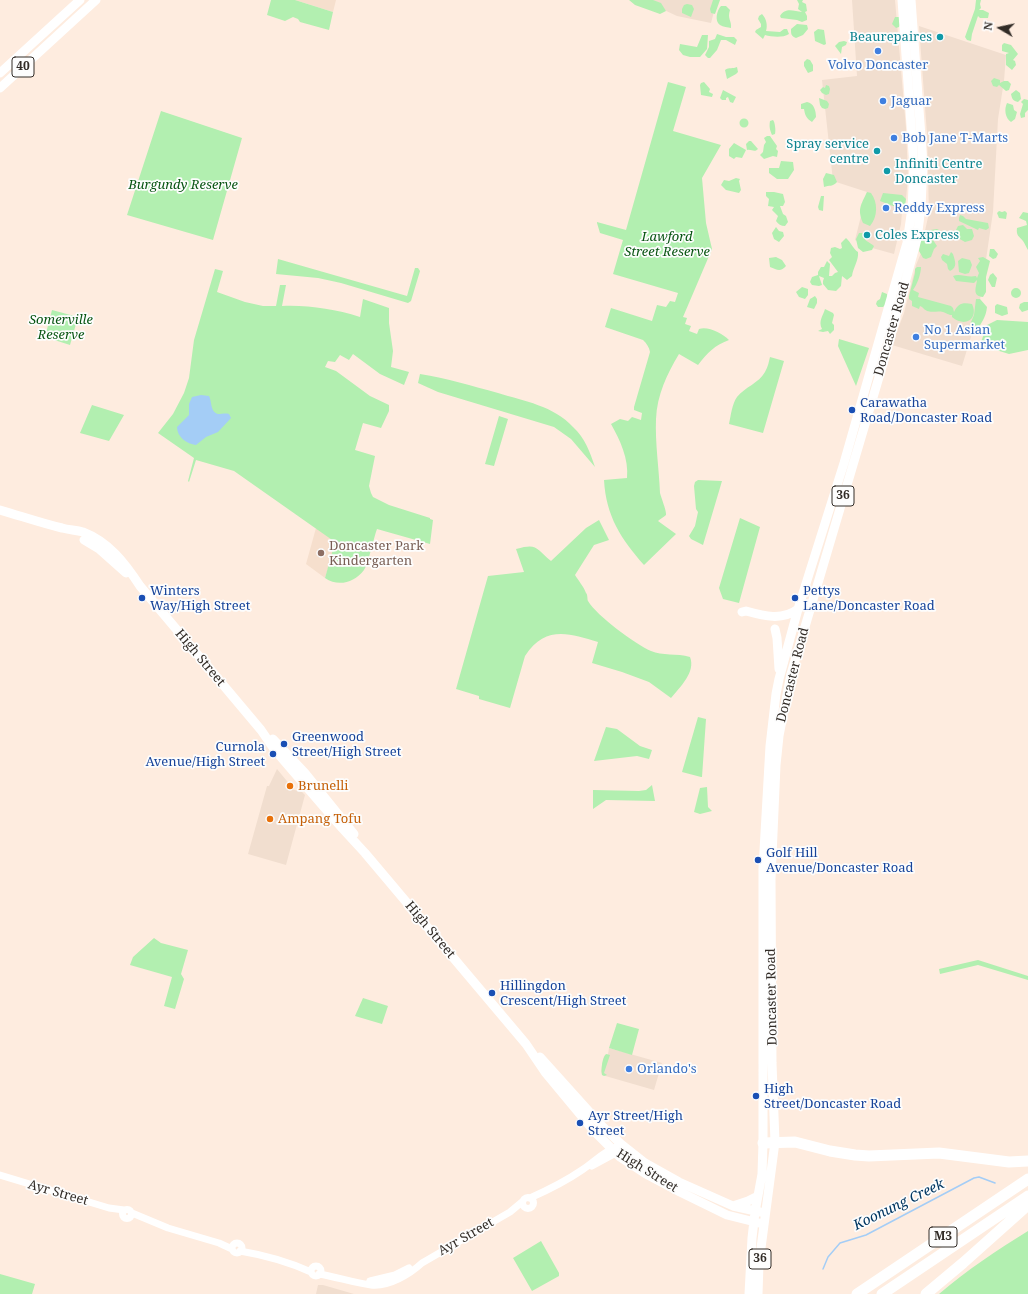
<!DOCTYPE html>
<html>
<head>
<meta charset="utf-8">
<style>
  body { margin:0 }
  #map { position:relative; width:1028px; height:1294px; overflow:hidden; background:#feecdf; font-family:"Noto Serif",serif }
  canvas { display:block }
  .north { position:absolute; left:980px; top:8px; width:40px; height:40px; -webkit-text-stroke:3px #fdfdfd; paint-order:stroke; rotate:279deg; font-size:11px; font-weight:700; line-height:16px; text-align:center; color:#322c27 }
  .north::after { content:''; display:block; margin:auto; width:14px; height:18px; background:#322c27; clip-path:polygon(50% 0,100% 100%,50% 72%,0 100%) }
</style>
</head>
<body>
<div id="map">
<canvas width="1028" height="1294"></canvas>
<div class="north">N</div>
</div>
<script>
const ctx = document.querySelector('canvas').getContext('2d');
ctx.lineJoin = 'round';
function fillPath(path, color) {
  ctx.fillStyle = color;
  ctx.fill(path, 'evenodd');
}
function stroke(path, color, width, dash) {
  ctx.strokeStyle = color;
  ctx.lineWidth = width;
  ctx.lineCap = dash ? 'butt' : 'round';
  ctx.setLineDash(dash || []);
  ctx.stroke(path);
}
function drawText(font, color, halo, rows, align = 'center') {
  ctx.font = font + ' "Noto Serif",serif';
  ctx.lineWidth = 3.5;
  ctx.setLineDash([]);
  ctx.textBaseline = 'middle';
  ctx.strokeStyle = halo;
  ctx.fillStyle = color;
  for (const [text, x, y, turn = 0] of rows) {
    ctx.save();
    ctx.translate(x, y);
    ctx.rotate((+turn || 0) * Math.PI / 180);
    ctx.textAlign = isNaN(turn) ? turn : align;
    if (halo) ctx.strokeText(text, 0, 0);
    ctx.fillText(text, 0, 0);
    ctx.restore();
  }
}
const commercial = new Path2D(`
  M 643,0 L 717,0 L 711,23 L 677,16 Z
  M 852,0 L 895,0 L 906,128 L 908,176 L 906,199 L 903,199 L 901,224 L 894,254 L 865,246 L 855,240 L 867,192 L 833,181 L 822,80 L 857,76 Z
  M 919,26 L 1006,55 L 1004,81 L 998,119 L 993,212 L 978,314 L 962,366 L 892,345 L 904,313 L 916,265 L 921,253 L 924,235 L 929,213 L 927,134 Z
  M 277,769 L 291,786 L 291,789 L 302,792 L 305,795 L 286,865 L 248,854 L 267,786 L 269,786 Z
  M 609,1048 L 662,1063 L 654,1090 L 602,1075 L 601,1071 L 604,1056 L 608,1054 Z
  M 318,1285 L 323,1285 L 354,1294 L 316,1294 Z`);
const built = new Path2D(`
  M 295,0 L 336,0 L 333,12 Z
  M 316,528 L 336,542 L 325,578 L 306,564 Z`);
const green = new Path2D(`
  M 271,0 L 295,0 L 333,12 L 329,30 L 300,22 L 298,19 L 293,17 L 285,21 L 267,15 Z
  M 629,0 L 653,0 L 661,3 L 666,11 L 660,14 L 635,5 Z
  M 713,0 L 720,0 L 715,14 L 711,13 L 710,9 Z
  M 797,0 L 803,0 L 802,2 L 806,4 L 807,11 L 805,12 L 807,16 L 807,20 L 802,22 L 797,20 L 781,18 L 780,16 C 785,7 794,11 802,12 L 798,9 L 799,4 Z
  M 976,0 L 981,0 L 980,4 L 981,8 L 979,10 L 983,10 L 989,13 L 988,18 L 980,18 L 978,16 L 972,34 L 971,41 L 967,40 L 965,37 L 975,9 Z
  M 687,4 L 692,5 L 694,9 L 691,17 L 682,13 L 682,9 L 684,5 Z
  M 721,6 L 726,6 L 730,10 C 727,19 732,21 731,28 C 728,27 723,27 720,25 C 714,21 717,10 721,6 Z
  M 762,14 C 766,18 768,25 766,31 L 780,32 L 784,29 L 787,29 L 789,34 C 783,38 772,37 765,35 L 763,39 L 755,32 L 756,30 L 761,27 L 761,24 L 758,19 L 759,16 Z
  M 895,17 L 899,17 L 900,25 L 899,27 L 896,28 L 892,24 Z
  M 797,24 L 807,25 L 808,29 L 803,35 L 796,38 C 791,36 791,34 791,29 Z
  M 818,29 L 824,30 L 826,44 L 824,45 L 815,41 L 814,32 Z
  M 717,34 L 726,37 L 734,37 L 737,40 L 735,45 L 726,40 L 721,40 L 717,50 L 710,58 L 708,58 L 705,55 L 709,47 L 709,41 L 715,39 Z
  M 702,35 L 708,35 L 707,49 L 700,57 L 690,57 L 683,55 L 679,50 L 680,44 L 697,47 Z
  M 844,41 L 847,42 L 846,45 L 842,47 L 841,54 L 835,46 L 839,42 Z
  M 1004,43 L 1011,45 L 1018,54 L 1013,60 L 1015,61 L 1016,65 L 1012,70 L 1006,65 L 1006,54 L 1009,53 L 1002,51 L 1002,45 Z
  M 807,59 L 810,60 L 813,65 L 813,71 L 808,73 L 804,66 L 804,62 Z
  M 737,67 L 738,72 L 736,74 L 727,79 L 725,70 C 729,67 733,69 737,67 Z
  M 994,78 L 1000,80 L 1000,83 L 1004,81 L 1008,81 L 1011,84 L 1009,90 L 1006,91 L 999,85 L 997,87 L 993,86 L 991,81 Z
  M 668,82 L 686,87 L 673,131 L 721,145 L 702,178 L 706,223 L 712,249 L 683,317 L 687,318 L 685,324 L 691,326 L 689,331 L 697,334 L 699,329 C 708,326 722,333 729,340 C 714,346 708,352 698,365 L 679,354 C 667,374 657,395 656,419 C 655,443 659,469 660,493 C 661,497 667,512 666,515 C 664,517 660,519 658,521 L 676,534 L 644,565 C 621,539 606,516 604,480 L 627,478 C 629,459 620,440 611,424 L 620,419 L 628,421 L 632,417 L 641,420 L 642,413 L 634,410 L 634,407 L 650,352 C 649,347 647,344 643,340 L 605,327 L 611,308 L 652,321 L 657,305 L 666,307 L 670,301 L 675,302 L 678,293 L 613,274 L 623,240 L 600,233 L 597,223 L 597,222 L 626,230 Z
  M 704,82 L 710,89 L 709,92 L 713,94 L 712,97 L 701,95 L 700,85 L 701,83 Z
  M 826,85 L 829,86 L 830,89 L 829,94 L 826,95 L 822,93 L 820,90 L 823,87 L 825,88 Z
  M 723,90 L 736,97 L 733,103 L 730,102 L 728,97 L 726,98 L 726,100 L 722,100 L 720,98 Z
  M 1016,90 L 1020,93 L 1021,99 L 1018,102 C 1013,101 1012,99 1011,94 Z
  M 819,98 L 827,101 L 829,104 L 828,108 L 825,109 L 822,108 L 820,105 Z
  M 1024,99 L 1028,100 L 1028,110 L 1025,113 L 1025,117 L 1021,118 L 1020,114 L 1023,104 L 1021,102 Z
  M 807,102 C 814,103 816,111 816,117 L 812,122 C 806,118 805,115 804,109 L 801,109 L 801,104 Z
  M 1007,103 L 1013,105 L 1014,110 L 1017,112 L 1015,119 L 1011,122 C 1005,118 1004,109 1007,103 Z
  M 161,111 L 242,138 L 213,240 L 127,215 Z
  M739.5 123a4.5 4.5 0 1 1 9 0a4.5 4.5 0 1 1-9 0Z
  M 773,120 C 775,122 776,131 775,134 L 772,135 C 770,130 769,127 770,121 Z
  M 767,136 L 770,136 L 777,146 L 776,149 L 778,151 L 777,157 L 773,156 L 764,159 L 760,155 L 763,152 L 764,145 L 766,142 L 764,138 Z
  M 749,141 L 751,141 L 758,149 C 754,153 752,149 747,150 L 746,144 Z
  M 734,143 L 746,150 L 742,158 L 736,157 L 734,159 L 729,156 L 729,149 Z
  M 781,161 L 793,162 L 794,170 L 788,179 L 777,179 L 769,173 L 769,168 L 779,168 Z
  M 826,173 L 834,175 L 837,182 C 833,187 829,185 824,187 L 823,179 Z
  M 736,178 L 740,179 L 739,181 L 741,190 L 739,193 L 726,190 L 721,185 L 724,180 L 729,181 Z
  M 766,192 L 774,192 L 783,194 L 785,202 L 783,206 L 780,206 L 783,214 L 786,216 L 788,222 L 785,226 C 781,226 778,224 776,221 L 778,216 L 772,210 L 774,207 L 768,206 L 769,199 L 766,196 Z
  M 867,192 L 871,193 C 878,202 878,217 870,226 L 863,223 C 857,209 861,205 867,192 Z
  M 883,193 L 902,195 L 906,199 L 905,206 L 900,208 L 898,206 L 893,206 L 880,201 Z
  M 821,196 L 824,196 L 823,211 L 819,210 L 818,207 Z
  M 999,211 L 1002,212 L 1005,211 L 1007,213 L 1006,219 L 999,218 L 997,213 Z
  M 1023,212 L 1028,213 L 1028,250 C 1026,247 1025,244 1023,241 C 1019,236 1016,236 1017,228 L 1027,225 L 1026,221 L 1019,218 Z
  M 960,215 L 963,216 L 966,219 L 988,223 L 989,228 L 986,230 L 979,228 L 978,230 L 959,221 L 959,218 Z
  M 963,225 L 967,229 L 972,229 L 974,236 L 972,240 L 965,242 L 958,238 L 956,230 L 958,226 Z
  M 776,227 L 779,231 L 783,232 L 784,236 L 779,242 L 774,239 L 772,233 Z
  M 937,229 L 943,232 L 946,237 L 936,238 L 933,240 L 937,246 L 934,249 L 931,257 L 926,259 L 923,258 L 919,251 L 921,233 L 924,231 Z
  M 859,233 L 863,233 C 863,242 869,241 874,246 L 872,250 L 863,252 L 858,248 L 856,239 Z
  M 846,238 C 851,242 853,249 858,252 C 859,260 853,268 852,276 L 847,280 L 842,276 L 841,286 L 836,291 L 828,290 L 823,284 L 823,281 L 824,278 L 819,276 L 822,285 L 819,286 L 812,285 L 810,282 L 812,277 L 818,275 L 818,272 L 821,267 L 824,267 L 827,261 L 830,264 L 829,276 L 832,276 L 835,273 L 838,272 L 829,260 L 832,257 L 830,253 L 831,248 L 835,247 L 840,249 L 842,248 L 841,243 Z
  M 990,249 L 994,249 L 998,254 L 996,258 L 993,259 L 989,256 Z
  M 951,252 L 953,254 C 955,261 958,267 950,271 L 948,269 L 947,264 L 942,260 L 941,257 L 943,254 L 949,256 Z
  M 776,257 L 782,260 L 786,266 C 781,272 777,270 770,267 L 769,258 Z
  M 983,257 L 990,261 L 986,277 L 986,292 L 983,297 C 972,296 976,288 977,280 L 974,283 L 956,281 L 953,276 C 960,273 967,278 976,276 L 977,278 L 979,273 L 976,267 L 980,261 L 978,258 Z
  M 962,258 L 970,260 L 972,265 L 969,273 L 965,274 L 959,272 L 958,261 Z
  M 278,259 L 407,296 L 415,268 L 418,268 L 420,271 L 411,301 L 408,303 L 341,283 L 318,278 L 276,274 Z
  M 917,267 L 921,267 C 921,274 917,285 913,290 L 919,293 L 918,297 L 951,306 L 953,308 L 954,312 C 958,303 963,302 972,304 C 979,319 965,328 952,317 L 952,315 C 948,315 947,313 943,312 C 935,310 929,315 922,307 L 920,306 L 919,309 L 912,306 L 912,301 L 909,299 L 909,296 L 915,273 L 915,269 Z
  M 215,269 L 223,271 L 217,292 L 245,302 L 263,306 L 276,306 L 280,285 L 286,285 L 282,306 C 309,305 334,309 360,317 L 363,299 L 389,308 L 389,323 L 393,351 L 391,367 L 409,372 L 404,385 L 380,374 L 353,354 L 349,360 L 340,355 L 335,362 L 328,361 L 325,367 L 336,371 L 370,396 L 389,405 L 389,411 L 381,428 L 363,423 L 355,450 L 375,456 L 369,486 L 371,493 L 373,497 L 389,505 L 430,518 L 430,519 L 433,520 L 430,544 L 377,529 C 374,537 368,565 364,570 C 354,583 338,587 325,578 L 335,542 L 234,471 L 196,460 L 189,482 L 188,481 L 194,458 L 158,433 L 173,414 L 184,393 L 189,378 L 194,340 Z
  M 993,273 L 997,278 L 995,287 L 992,287 L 988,280 L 990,275 Z
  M 802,287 L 808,289 L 808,295 L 805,299 L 799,297 L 796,292 Z
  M1011 293a5 5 0 1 1 10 0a5 5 0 1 1-10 0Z
  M 882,292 L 887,294 L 888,302 L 883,307 L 878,307 L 876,304 L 877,301 L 880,299 Z
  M 815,296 L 817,299 L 817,303 L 814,309 L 807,307 L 810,299 Z
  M 976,299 L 980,299 L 987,307 C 986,317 982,322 977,330 L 973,329 L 971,322 L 974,315 Z
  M 1024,302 L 1028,302 L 1028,310 L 1022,312 L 1019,308 L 1020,304 Z
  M 997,304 L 1007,307 L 1008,314 L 1002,316 L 995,313 L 995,306 Z
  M 825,309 L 833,313 L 834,315 L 832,323 L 834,325 L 834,330 L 830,334 L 828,331 L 823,332 L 818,331 L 822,329 C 818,321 823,316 825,309 Z
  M 52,310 L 78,317 L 70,345 L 45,337 Z
  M 997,320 L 1028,322 L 1028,350 L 1009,354 L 980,345 L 987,325 Z
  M 839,339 L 869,348 L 856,386 L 838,346 Z
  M 770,357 L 784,361 L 763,433 L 729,424 C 731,415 732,404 737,397 C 745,387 759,383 765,372 C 768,367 769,361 770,357 Z
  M 420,374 C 447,378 472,386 498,393 C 524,401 554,406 573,427 C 585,438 590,452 595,467 L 571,439 L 554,427 L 438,392 L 418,383 Z
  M 92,405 L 124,415 L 109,441 L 80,433 Z
  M 499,416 L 508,419 L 494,466 L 485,464 Z
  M 698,480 L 722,481 L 703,545 L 691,539 L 689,536 L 695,526 L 698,512 L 696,509 L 694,486 L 695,482 Z
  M 740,518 L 760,527 L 739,603 L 723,599 L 719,588 Z
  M 599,520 L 609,540 L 594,545 L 575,575 C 578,580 584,587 586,593 C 588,595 587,599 588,601 C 597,616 635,644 651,651 C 662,656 677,653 690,657 C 696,672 680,687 671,698 L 649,682 L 622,672 L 592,663 L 598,642 C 569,633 545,625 525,656 L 510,708 L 479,699 L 479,696 L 456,689 L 488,576 L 524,572 L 516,549 C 538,543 535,548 551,561 L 586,528 Z
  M 698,717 L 706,719 L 702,777 L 701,777 L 682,772 Z
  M 606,727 L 617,729 L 640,746 L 652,750 L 649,759 L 637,756 L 594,761 Z
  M 652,785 L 655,801 L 606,800 L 593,809 L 593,790 L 639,791 L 646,790 Z
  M 707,787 L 708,807 L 712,811 L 700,814 L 694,812 L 700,788 Z
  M 154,938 L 161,943 L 188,950 L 181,974 L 184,979 L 175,1009 L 164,1006 L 172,977 L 130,965 L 133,957 Z
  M 978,960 L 1028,976 L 1028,980 L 978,965 L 940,974 L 939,969 Z
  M 363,998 L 388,1006 L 382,1024 L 355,1016 Z
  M 617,1023 L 639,1029 L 632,1055 L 609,1048 Z
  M 606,1054 L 610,1055 L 604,1073 L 607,1075 L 604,1076 L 602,1075 C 601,1069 602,1058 606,1054 Z
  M 1028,1231 L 1028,1294 L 939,1294 C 967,1270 997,1250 1028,1231 Z
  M 541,1241 L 559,1273 L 559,1276 L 532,1291 L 513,1258 Z
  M 0,1274 L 35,1284 L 32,1294 L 0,1294 Z`);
const water = new Path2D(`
  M 201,395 L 209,396 C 212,401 210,412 218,414 C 222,414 225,413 229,414 L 231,418 L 218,432 L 206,437 L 196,445 C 187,444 177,437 177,427 L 189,415 L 189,404 L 192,397 Z`);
const stream = new Path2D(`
  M 823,1269 L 828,1257 L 840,1243 L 866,1235 L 974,1178 L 979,1177 L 995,1183`);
const tertiary = new Path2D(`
  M 592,1166 L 616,1153 L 618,1150
  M 0,1175 L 109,1208 L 124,1210
  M522.5 1203a5.5 5.5 0 1 1 11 0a5.5 5.5 0 1 1-11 0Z
  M 530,1198 C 548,1190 566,1181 582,1170 C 594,1162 603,1152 616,1147
  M122.5 1214a4.5 4.5 0 1 1 9 0a4.5 4.5 0 1 1-9 0Z
  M 132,1213 L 168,1228 L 219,1243 L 232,1249
  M232 1248a5 5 0 1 1 10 0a5 5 0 1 1-10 0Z
  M 240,1251 C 264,1255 289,1262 311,1272
  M311 1271a5 5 0 1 1 10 0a5 5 0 1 1-10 0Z
  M 319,1274 C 337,1277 354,1283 371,1285 C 389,1287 410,1274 422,1263 L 510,1212 L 522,1202
  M 370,1281 L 395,1275 L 409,1268`);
const primary = new Path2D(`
  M 0,73 L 80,0
  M 0,88 L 96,0
  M 0,510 C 21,516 41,523 62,528 C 69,530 76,530 83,532 C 109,542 125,563 140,586 L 261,730 L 274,749 L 342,828 L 365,853 L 526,1044 L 545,1072 L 594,1131 L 620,1157 L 646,1174 L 680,1192 L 727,1215 L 759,1223
  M 84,540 L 99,549 L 126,573
  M 742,612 L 746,611 C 764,616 782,621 798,609
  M 775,629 L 777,638 L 779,669
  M 273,739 L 305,773 L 354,834
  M 540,1057 L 603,1127 L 621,1144 L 645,1163 L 679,1182 L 733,1206 L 760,1212
  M 733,1206 L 748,1201 L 758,1196
  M 749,1294 L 752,1238 L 755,1212 L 762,1174 L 763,1143 L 763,868 L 770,746 L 776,694 L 779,679 L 798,609 L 844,463 L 902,260 L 907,243 L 912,208 L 914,167 L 902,0
  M 758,1294 L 759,1263 L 775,1142 L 772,1063 L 771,879 L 776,765 L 779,736 L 791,674 L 882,367 L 917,239 L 921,207 L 923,164 L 911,0`);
const motorway = new Path2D(`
  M 763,1143 L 795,1142 L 830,1151 L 855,1155 L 869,1156 L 939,1153 L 1009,1162 L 1028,1161
  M 857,1294 L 1028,1179
  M 882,1294 L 1028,1196
  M 926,1294 L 963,1263 L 1028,1205`);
const markers = [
  [940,37,4,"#0f9aa8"],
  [878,51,4,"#3f7fe0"],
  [883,101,4,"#3f7fe0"],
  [894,138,4,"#3f7fe0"],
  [877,151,4,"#0f9aa8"],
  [887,171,4,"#0f9aa8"],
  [886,208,4,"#3f7fe0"],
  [867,235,4,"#0f9aa8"],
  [916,337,4,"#3f7fe0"],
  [852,410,4,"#1a4fb4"],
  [321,553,4,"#8d6e63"],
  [142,598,4,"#1a4fb4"],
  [795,598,4,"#1a4fb4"],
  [284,744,4,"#1a4fb4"],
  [273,754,4,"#1a4fb4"],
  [290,786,4,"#e8710a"],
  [270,819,4,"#e8710a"],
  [758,860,4,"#1a4fb4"],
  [492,993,4,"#1a4fb4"],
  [629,1069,4,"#3f7fe0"],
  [756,1096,4,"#1a4fb4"],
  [580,1123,4,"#1a4fb4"]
];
const shields = [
  [23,67,22],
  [843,496,22],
  [943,1237,28],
  [760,1259,22]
];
const shieldNames = [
  ["40",23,67],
  ["36",843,496],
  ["M3",943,1237],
  ["36",760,1259]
];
const cultureNames = [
  ["Beaurepaires",932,37],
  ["Spray service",869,144],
  ["centre",869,159],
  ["Infiniti Centre",895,164,"left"],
  ["Doncaster",895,179,"left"],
  ["Coles Express",875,235,"left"]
];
const shopNames = [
  ["Volvo Doncaster",878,65,"center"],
  ["Jaguar",891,101],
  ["Bob Jane T-Marts",902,138],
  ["Reddy Express",894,208],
  ["No 1 Asian",924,330],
  ["Supermarket",924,345],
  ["Orlando's",637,1069]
];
const parkNames = [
  ["Burgundy Reserve",183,185],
  ["Lawford",667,237],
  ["Street Reserve",667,252],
  ["Somerville",61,320],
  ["Reserve",61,335]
];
const streetNames = [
  ["Doncaster Road",892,329,-74],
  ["High Street",200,658,50],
  ["Doncaster Road",793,675,-76],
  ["High Street",430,930,50],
  ["Doncaster Road",772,997,-91],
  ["High Street",647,1171,32],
  ["Ayr Street",58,1193,16],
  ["Ayr Street",466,1237,-30]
];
const transitNames = [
  ["Carawatha",860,403],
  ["Road/Doncaster Road",860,418],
  ["Winters",150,591],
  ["Way/High Street",150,606],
  ["Pettys",803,591],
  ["Lane/Doncaster Road",803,606],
  ["Greenwood",292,737],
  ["Street/High Street",292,752],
  ["Curnola",265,747,"right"],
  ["Avenue/High Street",265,762,"right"],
  ["Golf Hill",766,853],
  ["Avenue/Doncaster Road",766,868],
  ["Hillingdon",500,986],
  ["Crescent/High Street",500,1001],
  ["High",764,1089],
  ["Street/Doncaster Road",764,1104],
  ["Ayr Street/High",588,1116],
  ["Street",588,1131]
];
const educationNames = [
  ["Doncaster Park",329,546],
  ["Kindergarten",329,561]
];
const foodNames = [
  ["Brunelli",298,786],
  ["Ampang Tofu",278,819]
];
const waterNames = [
  ["Koonung Creek",899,1205,-26]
];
fillPath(commercial, '#f1decf');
fillPath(built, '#f6dfcd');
fillPath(green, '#b2efb0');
fillPath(water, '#a4cdf6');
stroke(stream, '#a4cdf6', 1.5);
stroke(tertiary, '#fff', 7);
stroke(primary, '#fff', 9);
stroke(motorway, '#fff', 11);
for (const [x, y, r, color] of markers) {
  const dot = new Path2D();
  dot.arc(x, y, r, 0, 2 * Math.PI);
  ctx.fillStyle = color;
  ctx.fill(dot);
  stroke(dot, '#fdfdfd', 1.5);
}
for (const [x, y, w] of shields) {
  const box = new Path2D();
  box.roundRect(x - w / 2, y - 10, w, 20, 3);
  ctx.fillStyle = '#fdfdfd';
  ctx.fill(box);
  stroke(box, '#322c27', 1);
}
drawText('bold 12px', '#322c27', null, shieldNames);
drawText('13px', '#0d838f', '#fdfdfd', cultureNames, 'right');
drawText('13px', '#366cbe', '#fdfdfd', shopNames, 'left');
drawText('italic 13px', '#075411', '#fdfdfd', parkNames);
drawText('13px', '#322c27', '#fdfdfd', streetNames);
drawText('13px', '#164399', '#fdfdfd', transitNames, 'left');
drawText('13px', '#785e54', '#fdfdfd', educationNames, 'left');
drawText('13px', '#c56008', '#fdfdfd', foodNames, 'left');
drawText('italic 14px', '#023762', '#fdfdfd', waterNames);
</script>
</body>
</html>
